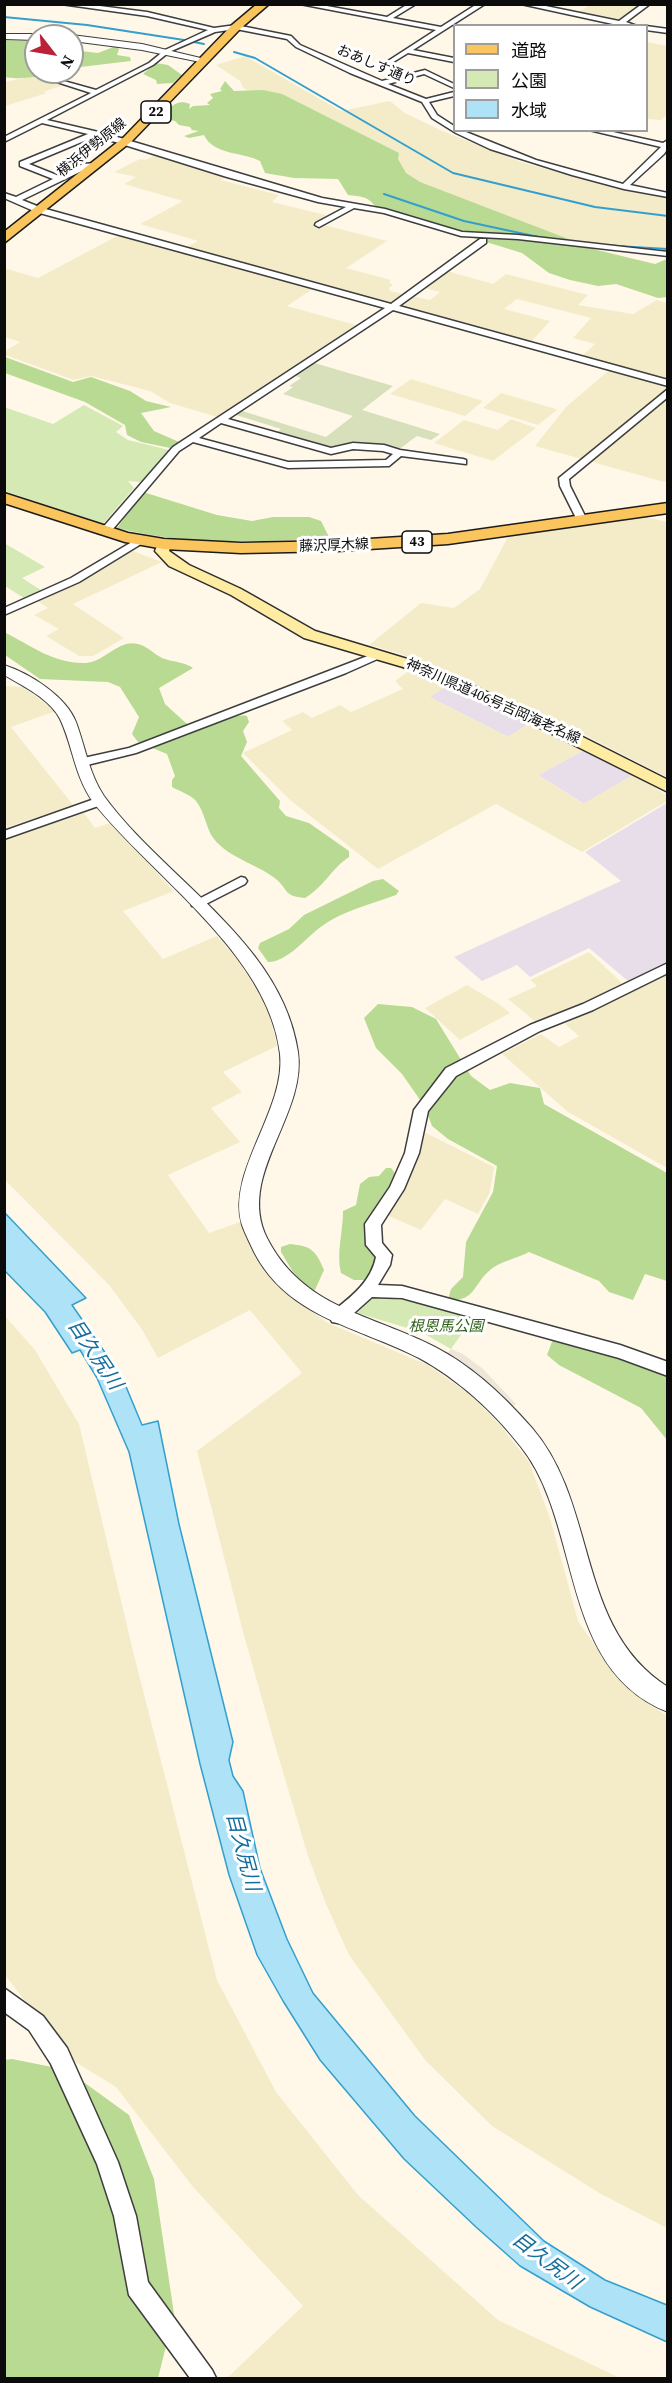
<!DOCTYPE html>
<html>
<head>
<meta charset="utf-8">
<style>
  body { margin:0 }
  #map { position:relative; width:672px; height:2383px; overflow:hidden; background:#fff8e8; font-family:"Source Serif 4","Noto Sans JP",serif }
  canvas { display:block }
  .frame { position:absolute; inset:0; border:6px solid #0b0b0b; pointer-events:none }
  .legend { position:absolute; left:453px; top:24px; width:195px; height:108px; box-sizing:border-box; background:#fff; border:2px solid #9d9d9d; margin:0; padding:8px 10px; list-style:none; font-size:18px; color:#0b0b0b }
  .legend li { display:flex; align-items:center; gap:12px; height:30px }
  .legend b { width:30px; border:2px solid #9d9d9d }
  .north { position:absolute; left:24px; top:24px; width:60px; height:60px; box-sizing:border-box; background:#fff; border:2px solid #9d9d9d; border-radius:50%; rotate:121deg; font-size:16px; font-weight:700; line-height:24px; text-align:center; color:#0b0b0b }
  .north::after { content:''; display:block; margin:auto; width:21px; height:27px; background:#bb2238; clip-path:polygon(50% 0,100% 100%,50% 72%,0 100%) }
</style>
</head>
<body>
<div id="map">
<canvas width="672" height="2383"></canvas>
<div class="frame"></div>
<ul class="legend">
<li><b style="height:8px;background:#fac55d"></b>道路</li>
<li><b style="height:16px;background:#d4e9b3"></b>公園</li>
<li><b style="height:16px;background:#ade2f7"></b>水域</li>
</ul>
<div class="north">N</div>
</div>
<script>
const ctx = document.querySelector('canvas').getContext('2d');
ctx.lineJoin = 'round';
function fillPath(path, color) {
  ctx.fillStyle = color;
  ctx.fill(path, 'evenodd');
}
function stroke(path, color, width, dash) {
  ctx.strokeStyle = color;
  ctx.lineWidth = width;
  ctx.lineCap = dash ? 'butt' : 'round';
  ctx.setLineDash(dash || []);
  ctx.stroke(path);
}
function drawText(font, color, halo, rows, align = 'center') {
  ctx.font = font + ' "Source Serif 4","Noto Sans JP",serif';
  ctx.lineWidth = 6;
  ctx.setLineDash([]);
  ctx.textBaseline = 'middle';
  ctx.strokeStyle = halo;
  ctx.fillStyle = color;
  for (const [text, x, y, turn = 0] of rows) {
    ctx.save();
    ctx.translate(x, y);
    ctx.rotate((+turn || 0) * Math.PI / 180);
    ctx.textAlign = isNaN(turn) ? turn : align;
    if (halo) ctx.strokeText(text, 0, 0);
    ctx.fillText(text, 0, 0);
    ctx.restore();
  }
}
const industrial = new Path2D(`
  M 448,685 L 530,723 L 508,737 L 429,697 Z
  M 586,749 L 633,775 L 584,804 L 538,775 Z
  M 667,803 L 667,962 L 628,981 L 589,948 L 530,977 L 517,965 L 482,981 L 454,957 L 621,881 L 585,852 Z`);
const farmland = new Path2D(`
  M 590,5 L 644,5 L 618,22 L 575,14 Z
  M 647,42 L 667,46 L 667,115 L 661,120 L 647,119 Z
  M 245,56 L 341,111 L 390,101 L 405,113 L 440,130 L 521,162 L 613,187 L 667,197 L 667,248 L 567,241 L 408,193 L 317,120 L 243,88 L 240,81 L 216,65 Z
  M 34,76 L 61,86 L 43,92 L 47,93 L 5,106 L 5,82 Z
  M 155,155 L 229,176 L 221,180 L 279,195 L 272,202 L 330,216 L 320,224 L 387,241 L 346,268 L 391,280 L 389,282 L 393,285 L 389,288 L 390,291 L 430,300 L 440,292 L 424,288 L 447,271 L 493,284 L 506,274 L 588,295 L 578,305 L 633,314 L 657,300 L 667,303 L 667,480 L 664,482 L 535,446 L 566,407 L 614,366 L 582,356 L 595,344 L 573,338 L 591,318 L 517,299 L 504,309 L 550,321 L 530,343 L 319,285 L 287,306 L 356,325 L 217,417 L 170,403 L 150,391 L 91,376 L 74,380 L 5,355 L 5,351 L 20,342 L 5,337 L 4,268 L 38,278 L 119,235 L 179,251 L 198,241 L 140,224 L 183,201 L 124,184 L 136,177 L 114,172 L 140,159 L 145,160 Z
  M 411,379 L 483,401 L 465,416 L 390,394 Z
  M 501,393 L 556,409 L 557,410 L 538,425 L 483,408 Z
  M 511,419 L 536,428 L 493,461 L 434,443 L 464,420 L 498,430 Z
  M 646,517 L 667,522 L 667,777 L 555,720 L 401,654 L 369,645 L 421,603 L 454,608 L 480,589 L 508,537 Z
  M 133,551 L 162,562 L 73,604 L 124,638 L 93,656 L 79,656 L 46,636 L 59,629 L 34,615 L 48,608 L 36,600 L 77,582 Z
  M 410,670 L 448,685 L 430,697 L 508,737 L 530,723 L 586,749 L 538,775 L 583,804 L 633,775 L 667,795 L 667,801 L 582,852 L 496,804 L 378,869 L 290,800 L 243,753 L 292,730 L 282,721 L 303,712 L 312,718 L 340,705 L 351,712 L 403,689 L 395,681 Z
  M 4,686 L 23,687 L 56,711 L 11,727 L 73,805 L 5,828 Z
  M 84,813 L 95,828 L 110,823 L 174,891 L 123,911 L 163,959 L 217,936 L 237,959 L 268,1007 L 277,1046 L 223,1072 L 242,1092 L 211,1108 L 240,1142 L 168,1175 L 209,1233 L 240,1222 L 254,1255 L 283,1291 L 328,1323 L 428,1365 L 472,1396 L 501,1426 L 529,1462 L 550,1518 L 578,1621 L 618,1679 L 634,1693 L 667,1716 L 667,2228 L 601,2194 L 492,2126 L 425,2060 L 349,1955 L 326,1904 L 308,1856 L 277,1752 L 243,1632 L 197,1451 L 302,1373 L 250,1310 L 158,1358 L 141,1328 L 109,1285 L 5,1180 L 4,840 Z
  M 589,952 L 622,983 L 582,1005 L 537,1023 L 508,999 L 537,986 L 530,980 Z
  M 667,970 L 667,1168 L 568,1112 L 502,1054 L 541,1034 L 559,1047 L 579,1036 L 565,1024 Z
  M 467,985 L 499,1004 L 510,1013 L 460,1040 L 425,1008 Z
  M 420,1130 L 494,1167 L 490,1192 L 478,1214 L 445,1199 L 421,1230 L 384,1214 L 407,1182 L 417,1153 Z
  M 5,1316 L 35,1350 L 79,1424 L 134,1655 L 217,1980 L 276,2092 L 358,2195 L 498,2320 L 620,2378 L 227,2378 L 303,2306 L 193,2187 L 116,2087 L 69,2058 L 5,1975 Z`);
const green = new Path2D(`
  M 84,405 L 123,426 L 116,432 L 128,440 L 169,450 L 142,482 L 128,481 L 134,488 L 102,525 L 5,491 L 4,407 L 53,424 Z
  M 4,543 L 45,567 L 22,578 L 44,592 L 27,600 L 5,586 Z
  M 372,1296 L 408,1301 L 474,1316 L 451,1349 L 421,1332 L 357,1313 Z`);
const forest = new Path2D(`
  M 4,40 L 36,41 L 33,45 L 36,46 L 36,72 L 50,72 C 44,77 14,80 5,77 Z
  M 116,46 L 119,49 L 117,55 L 130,57 L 131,61 L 72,68 L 72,50 L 98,53 Z
  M 156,63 L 168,65 L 182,75 L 173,83 L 157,84 L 156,80 L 143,74 Z
  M 225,81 L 234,91 L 263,90 L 282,94 L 399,153 L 398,159 L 406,173 L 420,182 L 597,250 L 655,264 L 667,259 L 667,297 L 658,298 L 616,284 L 598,286 L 570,280 L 549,273 L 522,253 L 376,208 C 370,197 361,196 348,195 L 338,179 L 294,178 L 265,173 L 260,161 C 243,152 213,155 204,135 L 189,138 L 184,136 L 199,131 L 192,130 L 190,127 L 179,125 L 175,121 L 163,118 C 170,106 177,99 190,104 L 189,109 L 193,106 L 210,105 L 207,103 L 213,98 L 210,94 L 222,91 L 220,89 Z
  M 5,357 L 73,382 L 91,377 L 130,391 L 146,401 L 171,407 L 141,413 L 154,431 L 179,442 L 170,448 L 141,442 L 127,435 L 125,425 L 85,402 L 5,373 Z
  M 143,492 L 217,515 L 252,521 L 273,517 L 309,517 L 321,521 L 330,539 C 260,541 186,546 117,528 Z
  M 4,632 C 32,646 54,664 86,663 C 105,662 118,639 138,644 C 147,646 154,654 162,658 C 172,662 185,662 193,668 L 159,688 L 165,704 L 187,724 C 197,722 208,725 217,723 C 228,720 236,714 247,716 L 249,722 L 243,731 L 247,742 L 241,756 L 280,801 L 279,808 L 286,816 L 309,823 L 349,851 L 349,857 C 330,870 325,886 305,898 C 283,896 289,890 276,879 C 257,864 229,858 214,839 C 206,829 205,812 196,801 C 191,795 179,791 172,787 L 172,780 L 175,776 L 167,754 L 138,742 L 132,734 L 139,717 L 120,687 L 108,682 L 40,679 L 5,655 Z
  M 383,879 L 399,891 L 396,895 C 372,904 342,911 322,926 C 306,937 288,962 268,962 L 258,948 L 260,943 L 289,929 L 304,915 L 373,881 Z
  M 378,1004 L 412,1007 L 436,1019 L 471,1076 L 490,1090 L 510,1083 L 540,1088 L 544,1104 L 667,1173 L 667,1281 L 645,1274 L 633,1300 L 609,1292 L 599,1281 L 529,1252 C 518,1258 498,1262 489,1271 C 473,1285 475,1302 448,1300 L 451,1289 L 463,1277 L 466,1242 L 493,1192 L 497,1166 L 448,1139 L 432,1126 L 425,1107 L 402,1074 L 376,1048 L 364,1018 Z
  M 386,1168 L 391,1168 L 395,1173 L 390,1187 L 371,1216 L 378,1257 L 366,1280 L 354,1280 L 341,1273 C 336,1253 343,1233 343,1211 L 356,1205 L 360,1184 L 369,1177 L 379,1176 Z
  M 290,1244 C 312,1246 316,1251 324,1270 L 315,1290 C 300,1287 289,1265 281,1252 L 281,1247 Z
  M 553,1339 L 667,1372 L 667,1440 L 641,1408 L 559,1365 L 547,1355 Z
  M 12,2059 L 67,2070 L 129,2115 L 154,2179 L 174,2314 L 158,2378 L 5,2378 L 4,2060 Z`);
const cemetery = new Path2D(`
  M 311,362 L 393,386 L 362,410 L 440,434 L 431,440 L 417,436 L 398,450 L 388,447 L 332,449 L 275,434 L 281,429 L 233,414 L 239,410 L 326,437 L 353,416 L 283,394 L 293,387 L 289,386 L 301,378 L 293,375 Z`);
const plaza = new Path2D(`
  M 451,1349 L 463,1354 L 483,1369 L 516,1404 L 512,1407 L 447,1354 Z`);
const water = new Path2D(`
  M 5,1213 L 86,1298 L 72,1305 L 122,1377 L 142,1425 L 158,1421 L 179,1524 L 233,1742 L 229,1760 L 233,1776 L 243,1791 L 260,1868 L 287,1939 L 313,1993 L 415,2116 L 544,2241 L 605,2280 L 667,2305 L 667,2342 L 590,2307 L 520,2266 L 476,2227 L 404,2159 L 320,2060 L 283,2001 L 257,1955 L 229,1875 L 200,1764 L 129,1452 L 97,1378 L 80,1350 L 72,1353 L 45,1312 L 5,1271 Z`);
const stream = new Path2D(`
  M 4,17 L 87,25 L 184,40
  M 194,42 L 204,44
  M 234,52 L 255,58 L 453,173 L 595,207 L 668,216
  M 384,194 L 464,221 L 543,238
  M 600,245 L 668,249`);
const minor = new Path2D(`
  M 61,4 L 84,4 L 147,12 L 214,28 L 236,25 L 291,36 L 300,45 L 382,81 L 425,70 L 454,84 L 454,88 L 424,74 L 388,84 L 426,99 L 454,92 L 454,96 L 429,102 L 437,115 L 454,126 L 454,130 L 461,130 L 536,160 L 623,184 L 661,147 L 589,130 L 604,130 L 663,143 L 668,140 L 668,148 L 664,154 L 630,185 L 668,193 L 668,197 L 624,189 L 572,175 L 490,149 L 456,133 L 432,118 L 422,102 L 350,73 L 296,47 L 287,39 L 236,29 L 215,32 L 169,52 L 153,65 L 47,120 L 107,134 L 322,198 L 385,209 L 462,232 L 518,235 L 668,252 L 668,256 L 518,239 L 461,236 L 384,213 L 354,208 L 319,227 L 315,225 L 316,223 L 346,207 L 318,202 L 227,177 L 96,136 L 29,164 L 59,176 L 83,164 L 96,163 L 99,167 L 88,168 L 22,200 L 42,208 L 391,304 L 480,239 L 486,239 L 486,243 L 399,306 L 668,380 L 668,386 L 393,310 L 228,419 L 331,448 L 353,443 L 384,445 L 400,450 L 463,459 L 466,460 L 466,464 L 401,456 L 389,466 L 288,468 L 193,442 L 179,451 L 113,529 L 106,533 L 98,533 L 98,529 L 105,525 L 173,447 L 385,308 L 36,212 L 4,198 L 4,193 L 16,197 L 53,179 L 20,166 L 20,162 L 88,134 L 42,123 L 4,142 L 4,137 L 91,93 L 35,75 L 35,73 L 96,90 L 149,63 L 165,50 L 208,30 L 147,16 ZM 221,423 L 331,454 L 353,449 L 383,451 L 393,454 L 386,460 L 288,462 L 199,438 Z
  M 300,4 L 316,4 L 387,17 L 408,4 L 416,4 L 393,18 L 441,27 L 477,4 L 485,4 L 413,50 L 454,58 L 454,62 L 408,53 L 390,64 L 388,61 L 436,30 Z
  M 521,4 L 536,4 L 619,21 L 642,4 L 650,4 L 626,22 L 637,26 L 622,26 Z
  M 646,26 L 668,29 L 668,33 L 646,30 Z
  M 668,389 L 668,397 L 569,479 L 570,486 L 587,520 L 578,522 L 560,486 L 559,478 Z
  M 137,539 L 146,541 L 79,582 L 4,615 L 4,608 L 71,578 Z
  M 378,652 L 384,655 L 382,657 L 346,673 L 136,753 L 83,766 L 77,762 L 79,759 L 129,748 Z
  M 100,797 L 104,798 L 104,804 L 4,839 L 4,831 Z
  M 241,877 L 245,878 L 247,881 L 245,884 L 202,906 L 192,906 L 191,903 Z
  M 668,963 L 668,973 L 593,1010 L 540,1031 L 456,1076 L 428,1111 L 419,1153 L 404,1189 L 381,1225 L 382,1243 L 392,1255 L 390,1265 L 378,1285 L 402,1286 L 620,1345 L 668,1362 L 668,1376 L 619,1358 L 402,1298 L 372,1297 L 344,1322 L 338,1323 L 332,1322 L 330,1317 L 332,1312 C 351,1297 371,1282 376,1257 L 366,1245 L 365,1224 L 390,1187 L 405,1153 L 414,1110 L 446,1068 L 530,1025 L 583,1004 Z
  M 4,1988 L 43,2016 L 67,2048 L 118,2162 L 136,2216 L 148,2282 L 212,2370 L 216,2378 L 190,2378 L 129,2295 L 114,2216 L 97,2164 L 51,2064 L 29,2030 L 4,2012 Z`);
const tertiary = new Path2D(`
  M 4,34 L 36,34 L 39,36 L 36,36 L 36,40 L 4,39 Z
  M 72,35 L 142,44 L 209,60 L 205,63 L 142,50 L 72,41 L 72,36 L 70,36 Z
  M 4,665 C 29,673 66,696 76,722 C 85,746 89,774 104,796 C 164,879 282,942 298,1052 C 307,1116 236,1175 267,1238 C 303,1309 372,1314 435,1347 C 472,1366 505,1397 532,1428 C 599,1506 575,1628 668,1687 L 668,1712 C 558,1669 583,1525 521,1447 C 494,1412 458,1379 419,1358 C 359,1327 288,1318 254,1252 C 250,1243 245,1234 242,1225 C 226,1172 286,1110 280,1054 C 269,954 151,876 93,802 C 74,775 73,746 60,719 C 50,699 23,686 4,675 Z`);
const secondary = new Path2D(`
  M 164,540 L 169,541 L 171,544 L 169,551 L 189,565 L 241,589 L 315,631 L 414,661 L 458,679 L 551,721 L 668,780 L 668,792 L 540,728 L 447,685 L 403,667 L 304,638 L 231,595 L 169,566 L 155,551 L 159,541 Z`);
const primary = new Path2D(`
  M 257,4 L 269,4 L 240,29 L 132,141 L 4,243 L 4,232 L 124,137 L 232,25 Z
  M 4,493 L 128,533 L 164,539 L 241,543 L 337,541 L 448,534 L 668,503 L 668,513 L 448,544 L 337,551 L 241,553 L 164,549 L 125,542 L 4,503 Z`);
const farStreetnames = [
  ["おあしす通り",376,66,23],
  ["横浜伊勢原線",92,148,-39],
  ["藤沢厚木線",334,546,-2],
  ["神奈川県道406号吉岡海老名線",493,702,24]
];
const shields = [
  [156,112,30],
  [417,542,30]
];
const shieldNames = [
  ["22",156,112],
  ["43",417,542]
];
const parkNames = [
  ["根恩馬公園",446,1327]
];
const nearWaternames = [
  ["目久尻川",94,1355,56],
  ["目久尻川",242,1852,75],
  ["目久尻川",546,2262,37]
];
fillPath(industrial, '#e8deea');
fillPath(farmland, '#f4ecc9');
fillPath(green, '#d4e9b3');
fillPath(forest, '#b9da92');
fillPath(cemetery, '#d7dfbb');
fillPath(plaza, '#ede6d9');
fillPath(water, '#ade2f7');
stroke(water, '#339fce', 1.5);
stroke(stream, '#339fce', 2);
stroke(minor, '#3e3e3e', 3);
stroke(tertiary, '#3e3e3e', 2);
stroke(secondary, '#2d2d2d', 3);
stroke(primary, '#1c1c1c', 3);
fillPath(minor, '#fff');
fillPath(tertiary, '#fff');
fillPath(secondary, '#ffeca3');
fillPath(primary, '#fac55d');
drawText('14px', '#0b0b0b', '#fff', farStreetnames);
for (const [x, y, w] of shields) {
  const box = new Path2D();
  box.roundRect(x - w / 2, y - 11, w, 22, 4.5);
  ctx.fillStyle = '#fff';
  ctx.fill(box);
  stroke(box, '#0b0b0b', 1.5);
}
drawText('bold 14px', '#0b0b0b', null, shieldNames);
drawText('italic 15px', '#31621b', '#fff', parkNames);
drawText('italic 20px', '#146e9d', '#fff', nearWaternames);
</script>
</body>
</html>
